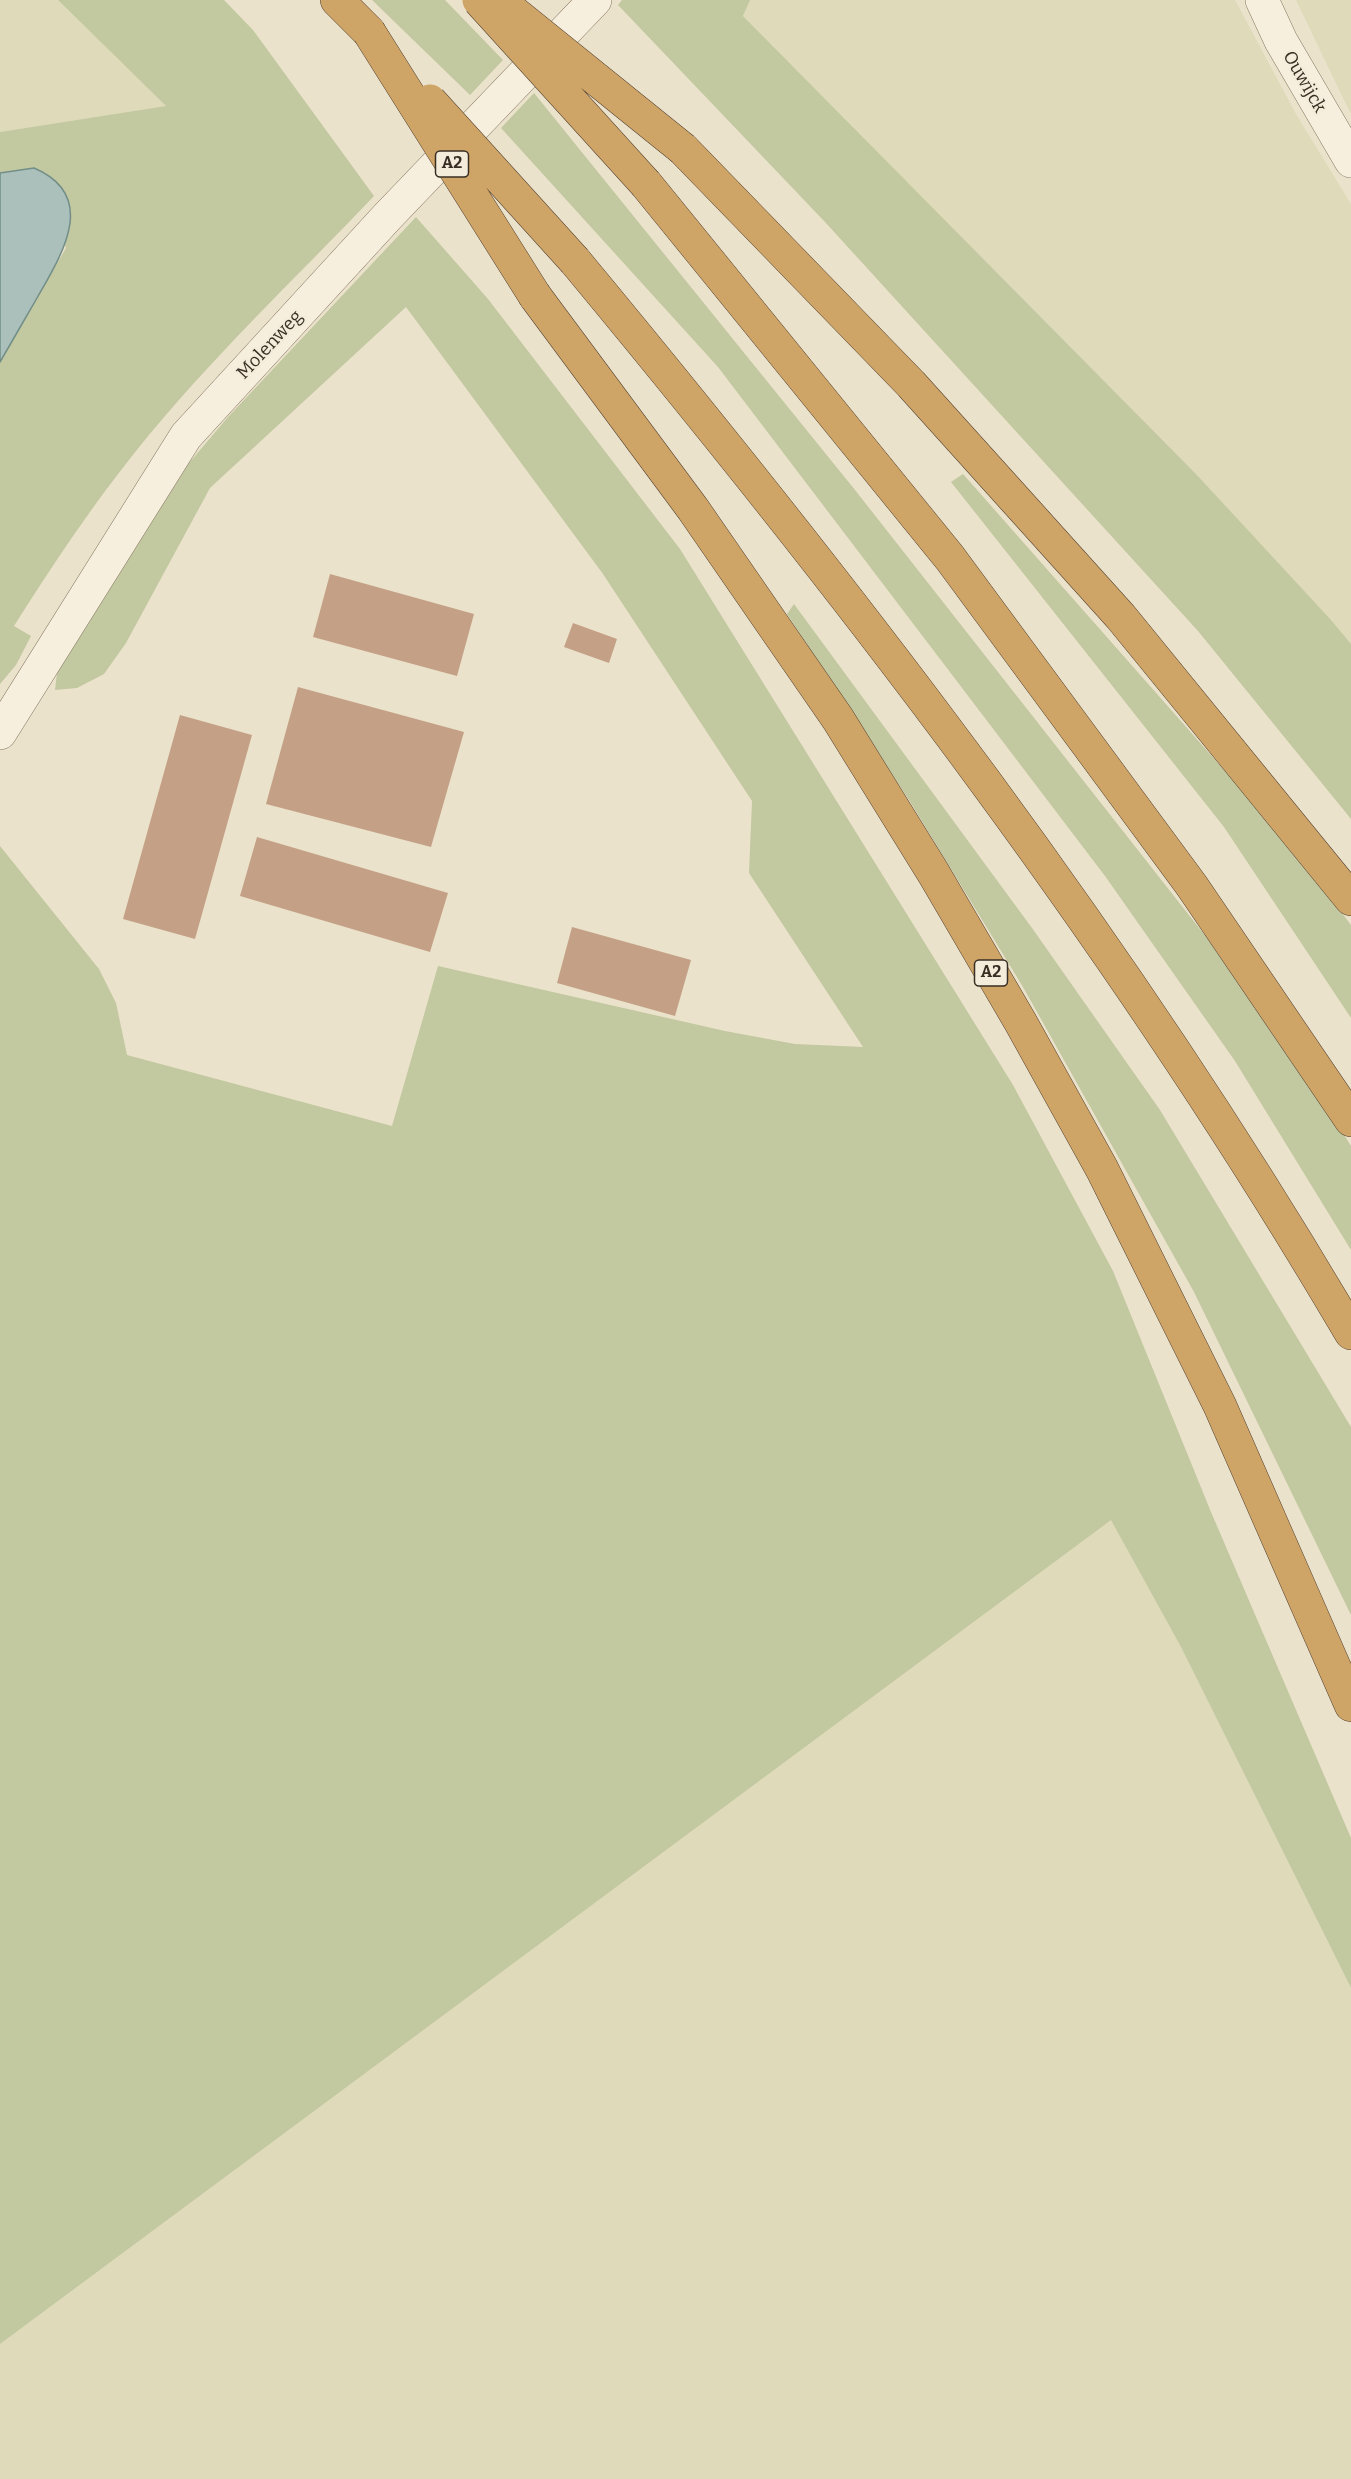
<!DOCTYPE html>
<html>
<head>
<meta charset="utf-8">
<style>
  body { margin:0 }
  canvas { display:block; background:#ebe2cb }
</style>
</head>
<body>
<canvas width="1351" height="2479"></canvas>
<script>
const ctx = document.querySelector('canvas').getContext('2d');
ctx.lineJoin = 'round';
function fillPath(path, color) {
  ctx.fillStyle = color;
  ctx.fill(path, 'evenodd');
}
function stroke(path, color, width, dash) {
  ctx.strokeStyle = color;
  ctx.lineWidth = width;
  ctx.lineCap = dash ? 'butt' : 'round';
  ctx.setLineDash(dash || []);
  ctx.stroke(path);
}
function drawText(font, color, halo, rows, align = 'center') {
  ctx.font = font + ' Bitter,serif';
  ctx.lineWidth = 4.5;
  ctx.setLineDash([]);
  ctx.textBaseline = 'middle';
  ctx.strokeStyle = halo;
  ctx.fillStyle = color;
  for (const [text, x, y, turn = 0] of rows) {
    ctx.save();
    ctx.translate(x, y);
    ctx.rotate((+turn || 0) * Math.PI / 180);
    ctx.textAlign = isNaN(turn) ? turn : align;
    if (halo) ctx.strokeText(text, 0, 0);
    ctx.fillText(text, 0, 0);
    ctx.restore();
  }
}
const farmland = new Path2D(`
  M 0,0 L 58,0 L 166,106 L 0,132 Z
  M 750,0 L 1235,0 L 1296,114 L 1351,204 L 1351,644 L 1196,474 L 743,16 Z
  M 1296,0 L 1351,0 L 1351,114 L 1343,98 Z
  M 1111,1519 L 1181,1647 L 1351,1988 L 1351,2479 L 0,2479 L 0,2344 Z`);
const green = new Path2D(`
  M 58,0 L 224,0 L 253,30 L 374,196 C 294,280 208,361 136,451 C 91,507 52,566 14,626 L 31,636 L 16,665 L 0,684 L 0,362 L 66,248 L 34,168 L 0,173 L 0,132 L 166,106 Z
  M 372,0 L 445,0 L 503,60 L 470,95 Z
  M 622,0 L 750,0 L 743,16 L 1196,474 L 1330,619 L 1351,644 L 1351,819 L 1198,631 L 825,222 L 618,5 Z
  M 534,93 L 855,490 L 1280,1031 L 1351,1146 L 1351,1250 L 1235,1061 L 1105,876 L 718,367 L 501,128 Z
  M 416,217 L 488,299 L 680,549 L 1013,1085 L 1113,1271 L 1211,1512 L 1351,1838 L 1351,1988 L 1181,1647 L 1111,1520 L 0,2344 L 0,846 L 99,969 L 116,1003 L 127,1055 L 392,1126 L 438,966 L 725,1031 L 795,1044 L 863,1047 L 749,873 L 752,801 L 603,574 L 406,307 L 210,488 L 126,643 L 104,674 L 77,688 L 55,690 L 57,673 L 178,476 L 228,417 Z
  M 963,474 L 1292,847 L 1351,925 L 1351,1018 L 1224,827 L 951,482 Z
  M 794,604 L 1032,928 L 1160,1110 L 1351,1427 L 1351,1615 L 1194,1292 L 1023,987 L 909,800 L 787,614 Z`);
const water = new Path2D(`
  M 34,168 C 100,196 61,256 37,298 C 25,319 12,341 0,362 L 0,173 Z`);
const building = new Path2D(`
  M 330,574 L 474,614 L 457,676 L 313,637 Z
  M 573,623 L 617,639 L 609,663 L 564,647 Z
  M 298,687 L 464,732 L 431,847 L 266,804 Z
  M 180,715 L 252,735 L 195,939 L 123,919 Z
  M 257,837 L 448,893 L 430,952 L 240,896 Z
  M 572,927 L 691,960 L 675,1016 L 557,983 Z`);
const minor = new Path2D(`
  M 1262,0 L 1281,41 L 1351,161
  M 0,733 L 186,436 L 387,217 L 595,0`);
const highway = new Path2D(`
  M 337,0 L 369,32
  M 683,149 L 911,384 L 1121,617 L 1351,899
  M 646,184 L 950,558 L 1192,886 L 1351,1120
  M 575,261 C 858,602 1127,951 1351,1333
  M 535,296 L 693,509 L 838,719 L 934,874 L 1021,1023 L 1102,1169 L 1220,1406 L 1351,1705`);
const highwayBridge = new Path2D(`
  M 479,0 L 646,184
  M 507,7 L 683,149
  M 369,32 L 535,296
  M 430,101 L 575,261`);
const shields = [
  [452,164,33],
  [991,973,33]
];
const shieldNames = [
  ["A2",452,164],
  ["A2",991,973]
];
const streetNames = [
  ["Ouwijck",1304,82,60],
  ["Molenweg",270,345,-47]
];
fillPath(farmland, '#dfdaba');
fillPath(green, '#c2c8a0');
fillPath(water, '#abc0ba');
stroke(water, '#728e88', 1.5);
fillPath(building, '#c4a186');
stroke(minor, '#867661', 34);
stroke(highway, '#554434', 34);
stroke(minor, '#f6efde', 33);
stroke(highway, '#cfa467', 33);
stroke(highwayBridge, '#554434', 34, []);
stroke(highwayBridge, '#cfa467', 33);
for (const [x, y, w] of shields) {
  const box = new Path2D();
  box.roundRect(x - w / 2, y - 13, w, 26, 4.5);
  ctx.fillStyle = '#f3ecda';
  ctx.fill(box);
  stroke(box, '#382e23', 1.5);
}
drawText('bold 16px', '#382e23', null, shieldNames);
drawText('18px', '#382e23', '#f3ecda', streetNames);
</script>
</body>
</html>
